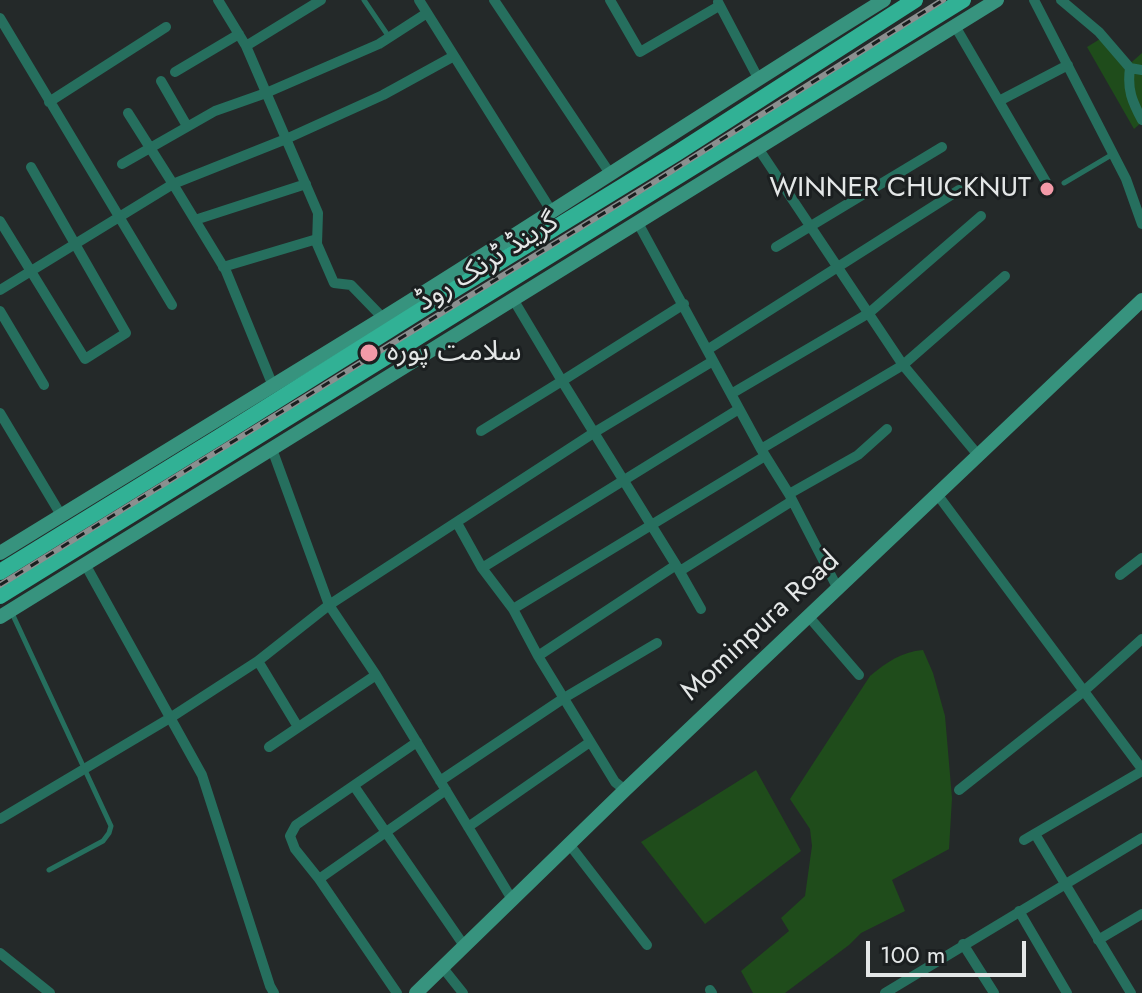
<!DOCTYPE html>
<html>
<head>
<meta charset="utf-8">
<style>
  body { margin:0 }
  #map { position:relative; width:1142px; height:993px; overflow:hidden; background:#242929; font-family:Jost,sans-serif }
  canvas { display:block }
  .scale { position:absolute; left:866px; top:941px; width:160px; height:36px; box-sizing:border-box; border:4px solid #e4e7e7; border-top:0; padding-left:10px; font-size:24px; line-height:28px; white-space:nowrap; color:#e4e7e7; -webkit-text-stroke:6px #1b1f20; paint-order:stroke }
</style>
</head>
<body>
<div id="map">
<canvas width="1142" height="993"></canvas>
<div class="scale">100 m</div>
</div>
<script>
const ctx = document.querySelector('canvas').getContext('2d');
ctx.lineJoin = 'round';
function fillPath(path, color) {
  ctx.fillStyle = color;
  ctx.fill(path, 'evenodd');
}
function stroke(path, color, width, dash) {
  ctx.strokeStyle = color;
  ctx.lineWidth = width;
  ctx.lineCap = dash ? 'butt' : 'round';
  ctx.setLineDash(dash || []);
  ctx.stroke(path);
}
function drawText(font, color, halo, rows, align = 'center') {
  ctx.font = font + ' Jost,"Noto Sans Arabic",sans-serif';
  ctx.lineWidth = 6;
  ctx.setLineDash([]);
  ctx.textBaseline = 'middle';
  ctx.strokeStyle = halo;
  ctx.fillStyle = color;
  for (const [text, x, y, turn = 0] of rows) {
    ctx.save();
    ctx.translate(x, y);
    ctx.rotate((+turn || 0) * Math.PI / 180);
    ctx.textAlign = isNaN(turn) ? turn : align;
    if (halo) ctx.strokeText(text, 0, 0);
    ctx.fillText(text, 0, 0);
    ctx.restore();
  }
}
const green = new Path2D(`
  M 1100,39 L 1125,68 L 1142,53 L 1142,122 L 1134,129 L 1087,47 Z
  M 923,650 L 933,673 L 945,716 L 952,798 L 949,849 L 892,880 L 905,911 L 861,933 L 849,945 L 785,993 L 753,993 L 741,971 L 789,931 L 781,918 L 805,896 L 812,846 L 810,829 L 790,799 L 870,676 C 887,662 901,652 923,650 Z
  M 756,770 L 801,851 L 705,924 L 641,842 Z`);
const lane = new Path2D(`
  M 364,0 L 389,37
  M 1064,183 L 1113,154
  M 11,611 L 111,826 L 109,833 L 103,841 L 49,870`);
const street = new Path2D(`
  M 218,0 L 246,46 L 318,213 L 317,244 L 334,283 L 351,285 L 383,318
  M 419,0 L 552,212
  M 494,0 L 611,175
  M 610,0 L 640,52 L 719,6
  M 1034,0 L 1126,179 L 1142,224
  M 1061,0 L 1099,32 L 1130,68 L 1142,70
  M 718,2 L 758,78
  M 0,18 L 172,305
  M 955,26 L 1049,187
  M 246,46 L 321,0
  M 1130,68 C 1127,90 1132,101 1142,120
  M 175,72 L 239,34
  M 161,81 L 187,126
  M 999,101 L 1068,65
  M 49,102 L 166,27
  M 128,113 L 173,184 L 286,139 L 383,95 L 454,56
  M 758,148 L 903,365 L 978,455
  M 122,164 L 215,111 L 266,93 L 379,44 L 427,13
  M 195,220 L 306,184
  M 0,221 L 85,359 L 126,333 L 31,167
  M 638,223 L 761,449 L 789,494 L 838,589
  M 776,247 L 942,147
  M 223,267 L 317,239
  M 0,290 L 173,184 L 226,271 L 273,386
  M 684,304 L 562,381 L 676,565 L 701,609
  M 0,311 L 44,385
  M 707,350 L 959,190
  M 731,394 L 869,313 L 981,216
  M 0,413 L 61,515
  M 481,431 L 562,381 L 513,299
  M 272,449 L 329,605 L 376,675 L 513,901
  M 761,449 L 903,365 L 1005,276
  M 789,494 L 858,455 L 887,429
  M 937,494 L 1142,769
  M 457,523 L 482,568 L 513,609 L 538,656 L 615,782 L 625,790
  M 85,564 L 202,775 L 270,986 L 274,993
  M 482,568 L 739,409
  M 680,571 L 792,501
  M 1120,575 L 1142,558
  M 513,609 L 765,456
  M 809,617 L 859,675
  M 538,656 L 676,565
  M 258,661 L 298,727
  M 269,747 L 376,675
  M 440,781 L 564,698 L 657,643
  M 354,786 L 465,947
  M 959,790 L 1084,691 L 1142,639
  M 0,819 L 170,718 L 258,661 L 329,605 L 595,432 L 713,361
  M 468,827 L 590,742
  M 1035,834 L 1131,993
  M 1024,840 L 1142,771
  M 569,844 L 647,945
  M 319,879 L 446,790
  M 1019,911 L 1067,993
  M 1098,940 L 1142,914
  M 963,944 L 994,993
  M 0,953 L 50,993
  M 443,968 L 463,993
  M 710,990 L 712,993
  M 397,993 L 319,879 L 295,849 L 290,836 L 296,825 L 417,742
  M 885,993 L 1142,838`);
const secondary = new Path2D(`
  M 0,553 C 127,474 256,397 383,318 C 551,214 716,104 884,0
  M 0,617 L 997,0
  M 416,993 L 625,790 L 1142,300`);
const primary = new Path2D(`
  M 0,572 L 219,437 L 418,312 L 677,153 L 915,0
  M 0,596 L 963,0`);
const rail = new Path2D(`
  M 0,585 L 651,184 L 943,0`);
const markers = [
  [1047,189,8,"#f39aa8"],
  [369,353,10,"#f39aa8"]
];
const poiNames = [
  ["WINNER CHUCKNUT",1031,189],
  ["سلامت پورہ",387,353,"left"]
];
const streetNames = [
  ["گرینڈ ٹرنک روڈ",488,263,-32],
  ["Mominpura Road",761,627,-43]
];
fillPath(green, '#1f4c1b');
stroke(lane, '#266f5e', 5);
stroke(street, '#266f5e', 10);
stroke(secondary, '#37937e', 14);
stroke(primary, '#31b195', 16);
stroke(rail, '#8b8f8f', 6);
stroke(rail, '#1b1f20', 3, [9]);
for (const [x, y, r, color] of markers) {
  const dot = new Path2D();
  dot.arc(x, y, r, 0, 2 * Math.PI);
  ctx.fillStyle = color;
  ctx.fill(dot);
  stroke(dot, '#1b1f20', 3);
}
drawText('28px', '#e4e7e7', '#1b1f20', poiNames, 'right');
drawText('28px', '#e4e7e7', '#1b1f20', streetNames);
</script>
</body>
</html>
